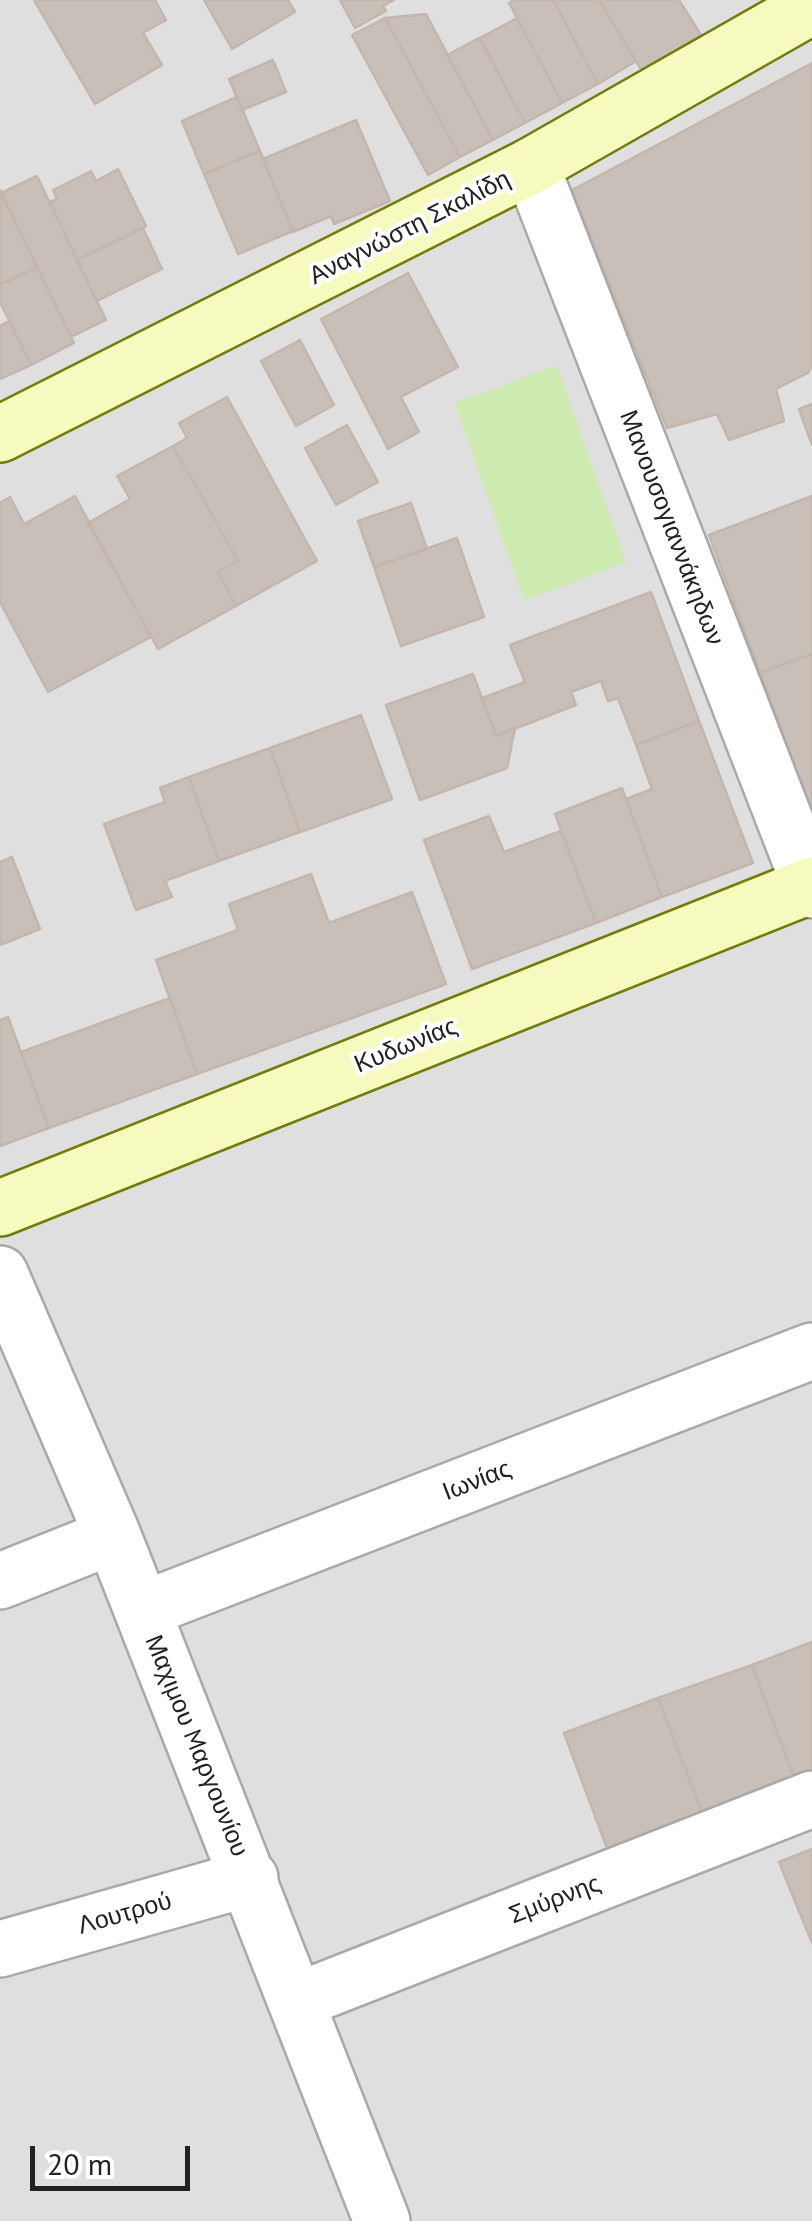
<!DOCTYPE html>
<html>
<head>
<meta charset="utf-8">
<style>
  body { margin:0 }
  #map { position:relative; width:812px; height:2221px; overflow:hidden; background:#f2efe9; font-family:"PT Sans",sans-serif }
  canvas { display:block }
  .scale { position:absolute; left:30px; top:2146px; width:160px; height:45px; box-sizing:border-box; border:5px solid #222; border-top:0; padding-left:12px; font-size:30px; line-height:35px; white-space:nowrap; color:#222; -webkit-text-stroke:8px #fff; paint-order:stroke }
</style>
</head>
<body>
<div id="map">
<canvas width="812" height="2221"></canvas>
<div class="scale">20 m</div>
</div>
<script>
const ctx = document.querySelector('canvas').getContext('2d');
ctx.lineJoin = 'round';
function fillPath(path, color) {
  ctx.fillStyle = color;
  ctx.fill(path, 'evenodd');
}
function stroke(path, color, width, dash) {
  ctx.strokeStyle = color;
  ctx.lineWidth = width;
  ctx.lineCap = dash ? 'butt' : 'round';
  ctx.setLineDash(dash || []);
  ctx.stroke(path);
}
function drawText(font, color, halo, rows, align = 'center') {
  ctx.font = font + ' "PT Sans",sans-serif';
  ctx.lineWidth = 8;
  ctx.setLineDash([]);
  ctx.textBaseline = 'middle';
  ctx.strokeStyle = halo;
  ctx.fillStyle = color;
  for (const [text, x, y, turn = 0] of rows) {
    ctx.save();
    ctx.translate(x, y);
    ctx.rotate((+turn || 0) * Math.PI / 180);
    ctx.textAlign = isNaN(turn) ? turn : align;
    if (halo) ctx.strokeText(text, 0, 0);
    ctx.fillText(text, 0, 0);
    ctx.restore();
  }
}
const residential = new Path2D(`
  M 0,0 L 812,0 L 812,2221 L 0,2221 Z`);
const grass = new Path2D(`
  M 557,365 L 626,562 L 524,601 L 455,403 Z`);
const building = new Path2D(`
  M 34,0 L 155,0 L 166,20 L 143,33 L 162,65 L 95,104 Z
  M 204,0 L 288,0 L 295,12 L 232,49 Z
  M 340,0 L 394,0 L 383,6 L 386,11 L 355,28 Z
  M 514,0 L 553,0 L 598,84 L 562,103 L 509,3 Z
  M 553,0 L 599,0 L 636,61 L 598,84 Z
  M 604,0 L 679,0 L 701,35 L 642,71 L 600,2 Z
  M 426,14 L 493,140 L 460,157 L 385,18 Z
  M 385,18 L 460,157 L 428,175 L 352,35 Z
  M 517,18 L 562,103 L 525,123 L 480,38 Z
  M 479,38 L 525,123 L 493,140 L 447,55 Z
  M 273,60 L 286,92 L 242,110 L 229,79 Z
  M 812,63 L 812,366 L 808,373 L 776,389 L 784,421 L 729,440 L 717,414 L 667,428 L 572,190 Z
  M 237,97 L 260,151 L 204,174 L 182,121 Z
  M 356,120 L 390,201 L 334,224 L 331,216 L 293,232 L 263,159 Z
  M 260,151 L 293,231 L 238,254 L 204,174 Z
  M 118,169 L 146,226 L 77,260 L 50,202 L 57,199 L 53,190 L 91,171 L 96,181 Z
  M 37,176 L 106,320 L 71,337 L 1,193 Z
  M 0,190 L 37,267 L 0,285 Z
  M 143,228 L 162,269 L 97,301 L 77,260 Z
  M 37,267 L 74,343 L 31,365 L 0,302 L 0,285 Z
  M 408,273 L 458,367 L 401,397 L 419,432 L 388,449 L 321,319 Z
  M 9,321 L 31,365 L 0,379 L 0,326 Z
  M 300,340 L 334,405 L 296,426 L 261,361 Z
  M 227,397 L 317,561 L 236,606 L 218,572 L 238,561 L 173,446 L 187,438 L 179,423 Z
  M 812,404 L 812,445 L 799,409 Z
  M 347,425 L 378,482 L 336,505 L 305,448 Z
  M 173,446 L 238,561 L 218,572 L 236,606 L 158,649 L 88,523 L 130,499 L 117,476 Z
  M 75,496 L 151,637 L 48,692 L 0,602 L 0,503 L 10,497 L 24,524 Z
  M 812,496 L 812,654 L 760,673 L 709,535 Z
  M 411,503 L 427,549 L 374,567 L 358,521 Z
  M 457,538 L 484,617 L 401,646 L 374,567 Z
  M 651,592 L 699,721 L 636,745 L 618,698 L 608,701 L 601,681 L 571,692 L 576,705 L 496,736 L 482,698 L 525,682 L 510,645 Z
  M 812,654 L 812,813 L 760,673 Z
  M 473,674 L 496,736 L 515,728 L 507,768 L 420,800 L 386,705 Z
  M 361,715 L 392,799 L 300,832 L 270,748 Z
  M 699,721 L 753,863 L 662,897 L 626,799 L 652,789 L 636,745 Z
  M 270,748 L 300,832 L 219,861 L 189,777 Z
  M 189,777 L 219,861 L 165,881 L 172,897 L 136,910 L 104,824 L 165,802 L 160,788 Z
  M 622,788 L 662,897 L 596,923 L 555,814 Z
  M 489,816 L 504,852 L 561,831 L 596,923 L 472,969 L 424,840 Z
  M 12,857 L 40,929 L 0,945 L 0,862 Z
  M 311,874 L 329,923 L 412,892 L 446,984 L 197,1074 L 156,960 L 238,930 L 229,904 Z
  M 170,998 L 197,1074 L 49,1128 L 21,1052 Z
  M 8,1017 L 49,1128 L 0,1146 L 0,1020 Z
  M 812,1642 L 812,1782 L 798,1788 L 752,1665 Z
  M 752,1665 L 798,1788 L 706,1823 L 658,1698 Z
  M 658,1698 L 706,1823 L 611,1859 L 564,1733 Z
  M 812,1849 L 812,1943 L 779,1862 Z`);
const minor = new Path2D(`
  M 531,166 L 812,890
  M 0,1274 L 113,1536 L 382,2221
  M 0,1581 L 113,1536
  M 142,1610 L 812,1351
  M 0,1949 L 250,1878
  M 299,2000 L 812,1799`);
const secondary = new Path2D(`
  M 0,434 L 531,166 L 812,6
  M 0,1208 L 812,885`);
const streetNames = [
  ["Αναγνώστη Σκαλίδη",410,228,-27],
  ["Μανουσογιαννάκηδων",671,528,69],
  ["Κυδωνίας",406,1046,-22],
  ["Ιωνίας",477,1481,-21],
  ["Μαχιμου Mαργουνίου",196,1746,68],
  ["Σμύρνης",555,1900,-21],
  ["Λουτρού",125,1914,-16]
];
fillPath(residential, '#e0dfdf');
fillPath(grass, '#cdebb0');
fillPath(building, '#c7bfb8');
stroke(building, '#c4b6ab', 2.5);
stroke(minor, '#a9a9a9', 60);
stroke(secondary, '#707d05', 60);
stroke(minor, '#fff', 55);
stroke(secondary, '#f7fabf', 55);
drawText('25px', '#222', '#fff', streetNames);
</script>
</body>
</html>
